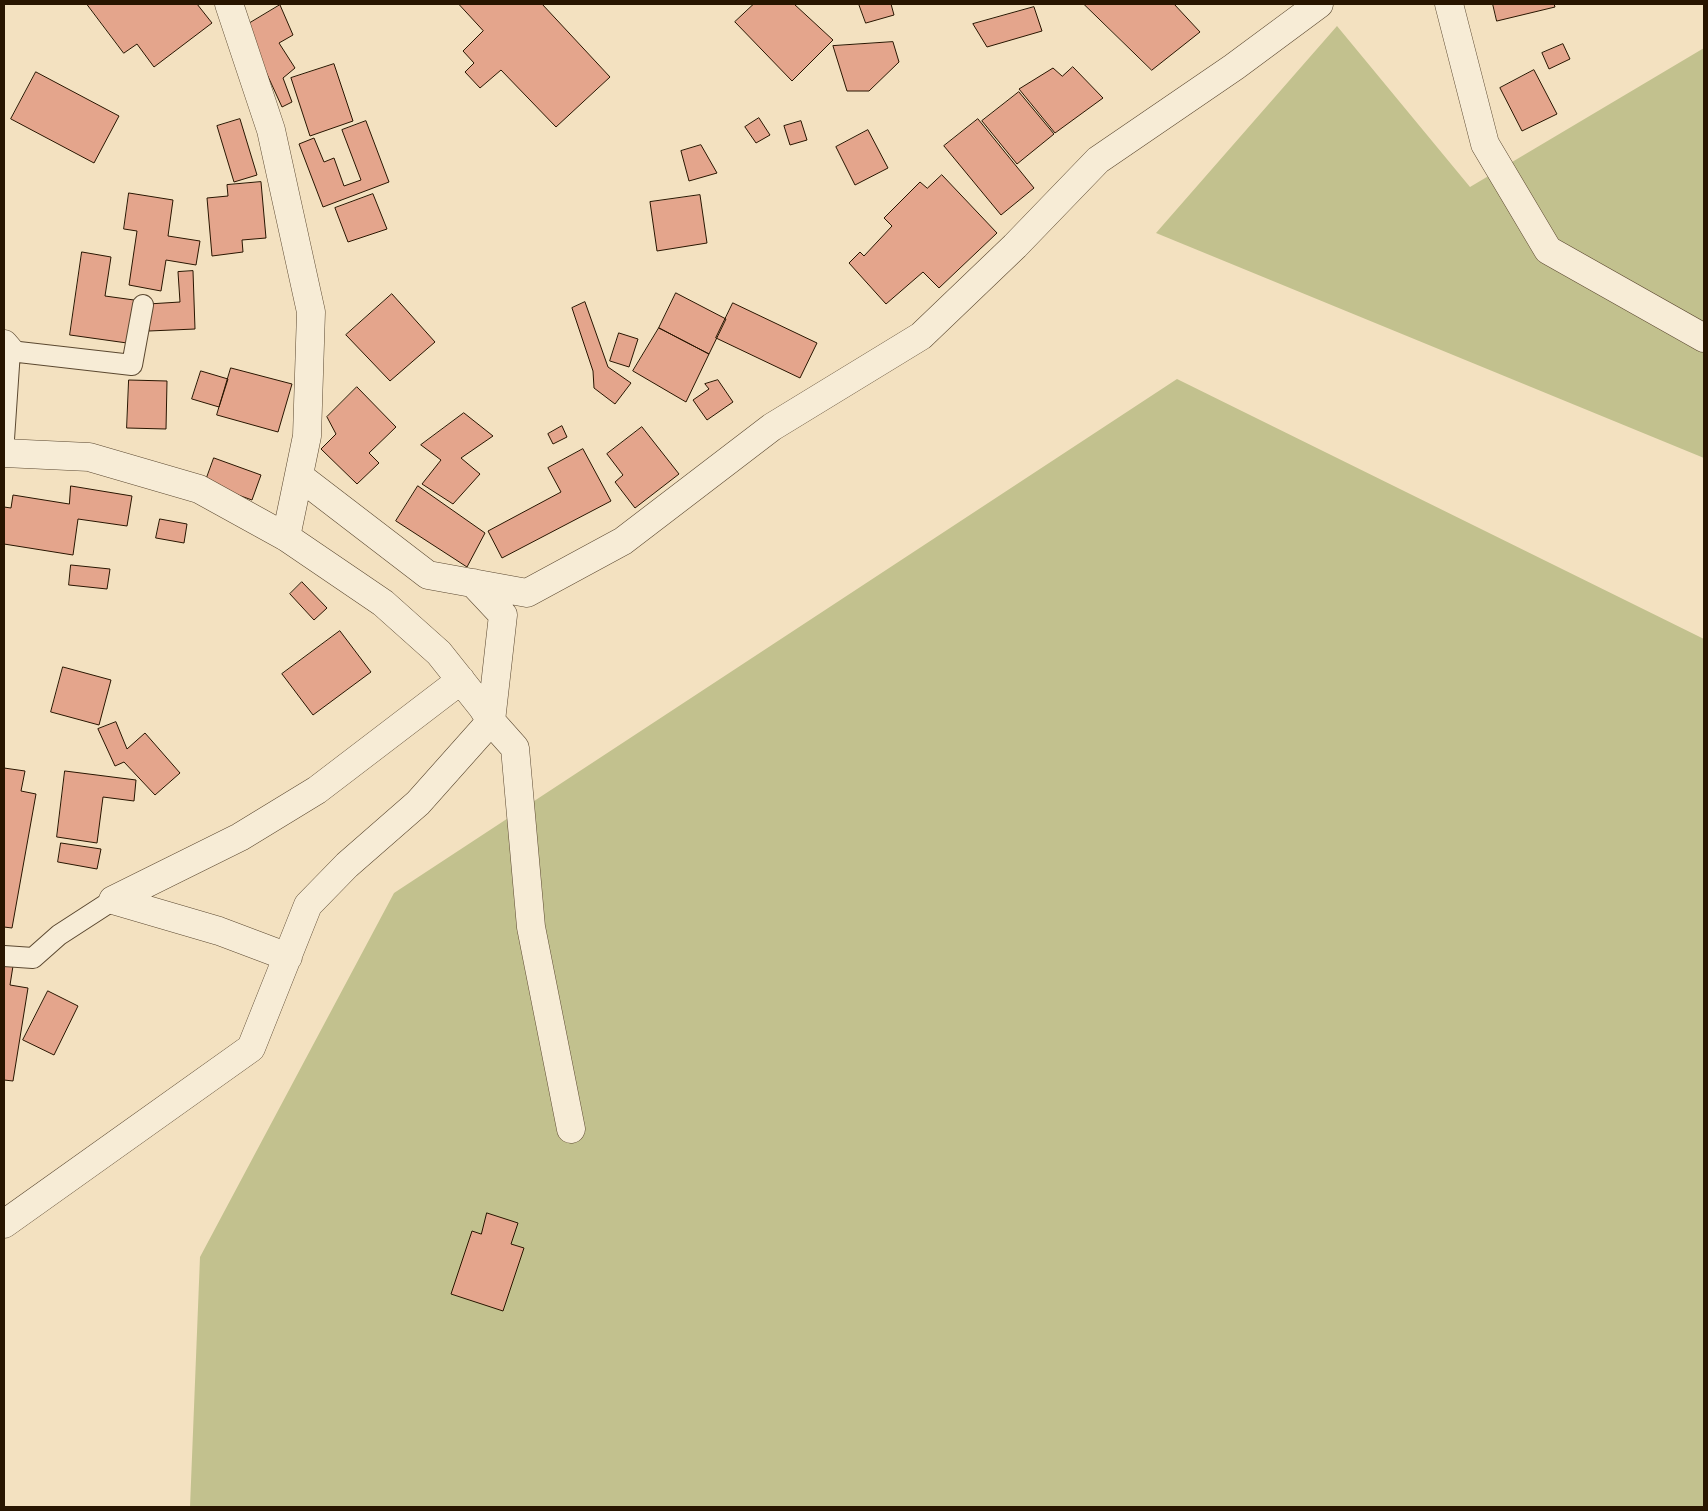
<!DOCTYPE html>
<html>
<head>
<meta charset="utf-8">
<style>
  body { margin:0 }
  #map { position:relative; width:1708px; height:1511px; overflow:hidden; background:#f3e1c0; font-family:Alegreya,serif }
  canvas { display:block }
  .frame { position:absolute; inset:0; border:5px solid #281500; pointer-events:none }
</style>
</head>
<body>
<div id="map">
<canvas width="1708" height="1511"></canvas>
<div class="frame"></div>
</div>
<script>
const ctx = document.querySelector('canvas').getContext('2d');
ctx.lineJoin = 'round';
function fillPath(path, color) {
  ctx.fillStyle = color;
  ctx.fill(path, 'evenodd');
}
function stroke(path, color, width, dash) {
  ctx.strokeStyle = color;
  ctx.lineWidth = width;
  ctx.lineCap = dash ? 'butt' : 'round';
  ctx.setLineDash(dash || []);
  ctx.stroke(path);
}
const green = new Path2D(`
  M 1337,26 L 1470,187 L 1704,48 L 1704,458 L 1156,233 Z
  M 1177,379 L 1704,639 L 1704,1507 L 190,1507 L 200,1257 L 394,893 Z`);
const building = new Path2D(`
  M 87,4 L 197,4 L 212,23 L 154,67 L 137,44 L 124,53 Z
  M 459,4 L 542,4 L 610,77 L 556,127 L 501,70 L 480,88 L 465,72 L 474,63 L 463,51 L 483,31 Z
  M 754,4 L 794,4 L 833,40 L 792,81 L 735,22 Z
  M 859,4 L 891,4 L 894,15 L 866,23 Z
  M 1084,4 L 1174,4 L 1200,32 L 1152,70 Z
  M 1493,4 L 1554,4 L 1555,7 L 1497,21 Z
  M 280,5 L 293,35 L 279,43 L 295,68 L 283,78 L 292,102 L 282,107 L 245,26 Z
  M 1034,7 L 1042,31 L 987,47 L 973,24 Z
  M 893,42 L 899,62 L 869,91 L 847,91 L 833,46 Z
  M 1563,44 L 1570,59 L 1549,69 L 1542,53 Z
  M 334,64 L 353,121 L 310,136 L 291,78 Z
  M 1073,67 L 1103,98 L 1055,133 L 1019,89 L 1053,68 L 1062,76 Z
  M 1534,70 L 1557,114 L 1522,131 L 1500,88 Z
  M 36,72 L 119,116 L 94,163 L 11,119 Z
  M 1019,92 L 1054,134 L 1017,164 L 982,121 Z
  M 759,118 L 770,135 L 756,143 L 745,127 Z
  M 240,119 L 257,175 L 234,182 L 217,126 Z
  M 978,119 L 1034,188 L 1001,215 L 944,146 Z
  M 366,121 L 389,182 L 323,207 L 299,144 L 314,138 L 324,162 L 334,158 L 344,186 L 361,180 L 342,130 Z
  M 801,121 L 807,140 L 790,145 L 784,126 Z
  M 868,130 L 888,168 L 855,185 L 836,147 Z
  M 701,145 L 717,173 L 689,181 L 681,151 Z
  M 942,175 L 997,233 L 939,288 L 923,272 L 886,304 L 849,263 L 860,252 L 864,256 L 892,226 L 884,218 L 920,182 L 927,188 Z
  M 261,182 L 266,238 L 242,240 L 243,252 L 212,256 L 207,198 L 228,196 L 227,185 Z
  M 129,193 L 173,200 L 168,236 L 200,241 L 196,265 L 166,260 L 161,291 L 129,285 L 137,231 L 124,229 Z
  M 373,194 L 387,229 L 348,242 L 335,208 Z
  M 700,195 L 707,243 L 657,251 L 650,202 Z
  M 82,252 L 111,257 L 105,296 L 134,300 L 127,343 L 70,335 Z
  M 193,271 L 195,329 L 149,331 L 148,304 L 180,302 L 178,272 Z
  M 676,293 L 726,319 L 709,354 L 659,328 Z
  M 392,294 L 435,342 L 390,381 L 346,335 Z
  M 585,302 L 608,367 L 631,383 L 615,404 L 594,388 L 593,371 L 572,308 Z
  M 733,303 L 817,343 L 800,378 L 716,338 Z
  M 659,328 L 709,354 L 686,402 L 633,371 Z
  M 619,333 L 638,339 L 629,367 L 610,361 Z
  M 231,368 L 292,384 L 278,432 L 217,415 Z
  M 201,371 L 228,379 L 219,407 L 192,399 Z
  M 129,380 L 167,381 L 166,429 L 127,428 Z
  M 718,380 L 733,402 L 707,420 L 693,400 L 709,389 L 705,384 Z
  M 357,387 L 396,427 L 369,453 L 379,463 L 357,484 L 321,449 L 336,434 L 327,417 Z
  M 464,413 L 493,436 L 461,458 L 480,474 L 453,504 L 422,484 L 441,460 L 421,445 Z
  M 562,426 L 567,437 L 553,444 L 548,434 Z
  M 642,427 L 679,474 L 635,508 L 615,482 L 623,475 L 607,454 Z
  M 583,449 L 611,501 L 502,558 L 488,531 L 561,492 L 548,468 Z
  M 214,458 L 261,475 L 252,500 L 205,483 Z
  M 71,486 L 132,496 L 127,526 L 78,519 L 73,555 L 4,544 L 4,507 L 11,508 L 13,495 L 69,504 Z
  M 418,486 L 485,533 L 467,567 L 396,521 Z
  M 160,519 L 187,524 L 184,543 L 156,538 Z
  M 71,565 L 110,569 L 107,589 L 69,585 Z
  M 302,582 L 327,608 L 314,620 L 290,594 Z
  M 340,631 L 371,672 L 313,715 L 282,674 Z
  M 63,667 L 111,680 L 99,725 L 51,712 Z
  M 116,722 L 127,749 L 145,733 L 180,773 L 155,795 L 124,762 L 115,766 L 98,729 Z
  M 4,768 L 25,771 L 21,791 L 36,794 L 12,928 L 4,927 Z
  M 65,771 L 136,780 L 134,801 L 103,797 L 97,843 L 57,837 Z
  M 61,843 L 101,849 L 97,869 L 58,862 Z
  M 4,965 L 13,966 L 10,985 L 28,988 L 13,1081 L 4,1080 Z
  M 48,991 L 78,1006 L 54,1055 L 23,1040 Z
  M 487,1213 L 518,1223 L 511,1244 L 524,1248 L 503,1311 L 451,1294 L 472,1231 L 481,1234 Z`);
const lane = new Path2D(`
  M 4,439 L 10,351 L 132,365 L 143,305
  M 4,956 L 33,958 L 59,935 L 113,900`);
const street = new Path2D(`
  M 229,4 L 271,130 L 311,312 L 307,436 L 286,537
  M 1449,4 L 1485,144 L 1548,250 L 1704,338
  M 4,344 L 10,351
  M 4,453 L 89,457 L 199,489 L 286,537 L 383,603 L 439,653 L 482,707 L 491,721 L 515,748 L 531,927 L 571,1129
  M 299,476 L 428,575 L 527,593 L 623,541 L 772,427 L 921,336 L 1015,246 L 1098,160 L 1234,67 L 1319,4
  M 113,900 L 240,837 L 317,790 L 461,680
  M 113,900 L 219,931 L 288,957
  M 4,1224 L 251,1048 L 308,905 L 347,865 L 418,803 L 491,721 L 503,615 L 473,583`);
fillPath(green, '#c2c18e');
fillPath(building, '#e4a58c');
stroke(building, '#281500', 1);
stroke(lane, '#5b4830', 22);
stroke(street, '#5b4830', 29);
stroke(lane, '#f7ecd6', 20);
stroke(street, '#f7ecd6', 28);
</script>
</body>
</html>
